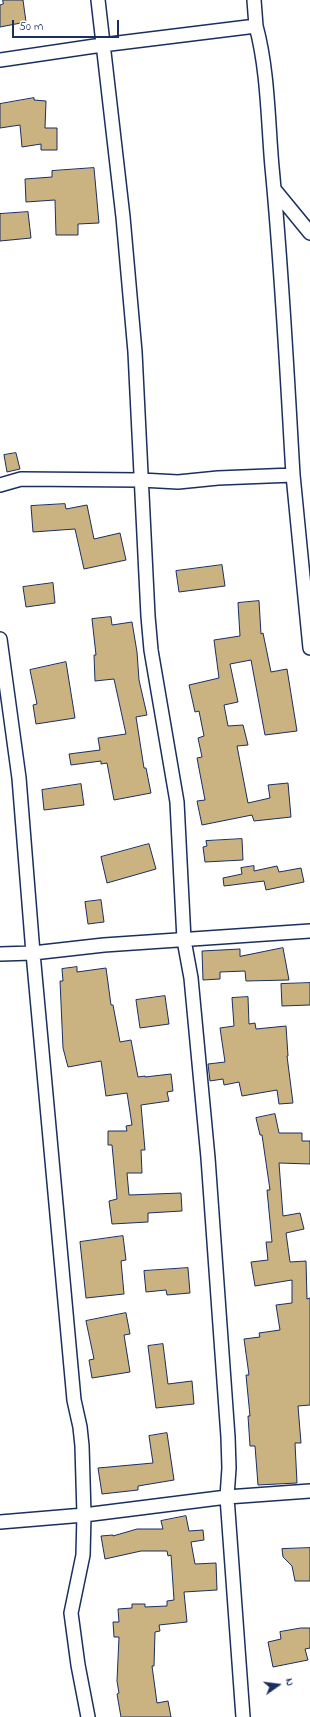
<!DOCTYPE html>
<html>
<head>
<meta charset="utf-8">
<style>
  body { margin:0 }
  #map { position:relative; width:310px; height:1717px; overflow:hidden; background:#fff; font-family:"Indie Flower",sans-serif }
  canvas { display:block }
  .north { position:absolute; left:258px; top:1665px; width:40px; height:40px; -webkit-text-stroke:3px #fff; paint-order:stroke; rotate:76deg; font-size:11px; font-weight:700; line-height:16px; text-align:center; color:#1b2f5e }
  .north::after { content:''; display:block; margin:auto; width:14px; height:18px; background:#1b2f5e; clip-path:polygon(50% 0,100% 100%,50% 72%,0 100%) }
  .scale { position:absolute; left:12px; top:20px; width:107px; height:18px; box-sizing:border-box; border:2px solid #1b2f5e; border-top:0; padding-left:5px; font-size:12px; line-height:14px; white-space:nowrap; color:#1b2f5e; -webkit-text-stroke:3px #fff; paint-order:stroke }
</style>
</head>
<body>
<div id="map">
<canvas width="310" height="1717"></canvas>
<div class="north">N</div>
<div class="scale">50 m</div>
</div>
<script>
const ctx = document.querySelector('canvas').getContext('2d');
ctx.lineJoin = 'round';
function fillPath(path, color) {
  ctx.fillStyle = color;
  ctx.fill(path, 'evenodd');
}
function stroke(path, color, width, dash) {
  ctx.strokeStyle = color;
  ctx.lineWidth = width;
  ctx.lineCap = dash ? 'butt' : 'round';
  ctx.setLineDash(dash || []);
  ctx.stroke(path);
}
const building = new Path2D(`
  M 3,0 L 23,0 L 26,22 L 0,27 L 0,5 L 3,4 Z
  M 34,98 L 34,100 L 46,101 L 45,128 L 57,128 L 57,150 L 41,150 L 41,144 L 22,147 L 20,125 L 0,128 L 0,104 Z
  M 94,168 L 99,223 L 78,224 L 78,235 L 56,235 L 55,200 L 26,202 L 25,179 L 52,177 L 52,171 Z
  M 28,212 L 31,238 L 0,241 L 0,214 Z
  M 16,453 L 20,469 L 7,472 L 4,455 Z
  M 65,504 L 66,509 L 87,505 L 94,539 L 120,533 L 126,560 L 84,569 L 75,529 L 33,532 L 31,506 Z
  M 222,565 L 225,586 L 179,592 L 176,571 Z
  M 53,583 L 55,603 L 26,607 L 23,587 Z
  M 259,601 L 261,634 L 263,633 L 271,672 L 287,669 L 297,731 L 265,735 L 251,660 L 230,664 L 238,702 L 224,705 L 228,726 L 243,725 L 248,745 L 237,746 L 248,803 L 270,798 L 268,785 L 288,783 L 291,817 L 254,821 L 252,815 L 202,825 L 197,801 L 205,800 L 197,758 L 202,757 L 198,738 L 204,736 L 199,711 L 195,712 L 189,685 L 219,678 L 214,640 L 240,636 L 238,603 Z
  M 111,617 L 112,625 L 132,622 L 137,652 L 139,680 L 147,715 L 136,717 L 144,768 L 146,768 L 151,793 L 114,800 L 107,763 L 101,764 L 101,761 L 71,765 L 69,754 L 100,750 L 98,738 L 126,734 L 114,679 L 95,681 L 94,655 L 96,655 L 92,619 Z
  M 66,662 L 75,718 L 36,724 L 33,705 L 37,704 L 30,670 Z
  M 81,784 L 84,805 L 44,810 L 42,790 Z
  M 242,839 L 243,860 L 205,862 L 203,847 L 207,846 L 206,841 Z
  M 149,844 L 156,869 L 107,883 L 101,857 Z
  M 254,866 L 254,871 L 277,866 L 279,872 L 301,868 L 304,882 L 266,890 L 264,881 L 224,886 L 223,878 L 242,874 L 241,868 Z
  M 101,900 L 104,922 L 88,924 L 85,902 Z
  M 283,948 L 289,980 L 246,981 L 245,971 L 220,972 L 220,979 L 203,980 L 202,951 L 240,949 L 240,956 Z
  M 77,967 L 77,972 L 106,968 L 111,1005 L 113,1005 L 120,1042 L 131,1040 L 138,1077 L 145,1076 L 145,1077 L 171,1074 L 173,1091 L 167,1092 L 169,1101 L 141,1105 L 145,1150 L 141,1150 L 142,1173 L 127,1173 L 129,1195 L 181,1193 L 182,1211 L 148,1213 L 148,1222 L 112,1224 L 109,1201 L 117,1199 L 112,1145 L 108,1145 L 108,1131 L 127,1131 L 126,1126 L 132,1125 L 127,1093 L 106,1096 L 101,1061 L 68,1067 L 63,1048 L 60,981 L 63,981 L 62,969 Z
  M 310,983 L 310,1005 L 282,1006 L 281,984 Z
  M 165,996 L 169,1024 L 140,1028 L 136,1000 Z
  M 248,997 L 249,1024 L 255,1023 L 256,1029 L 286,1026 L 288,1056 L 287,1056 L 293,1103 L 279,1104 L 277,1090 L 242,1096 L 239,1082 L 224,1085 L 223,1079 L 210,1081 L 208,1064 L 225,1062 L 220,1028 L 234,1026 L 232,998 Z
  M 275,1114 L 279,1133 L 302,1133 L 302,1141 L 310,1141 L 310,1164 L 279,1163 L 283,1216 L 300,1213 L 304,1229 L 286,1233 L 290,1262 L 306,1261 L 307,1299 L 310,1298 L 310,1405 L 298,1406 L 301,1443 L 295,1443 L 297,1483 L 258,1485 L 255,1446 L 250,1446 L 248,1416 L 250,1416 L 246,1375 L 249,1375 L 244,1339 L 260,1337 L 259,1333 L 280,1330 L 276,1305 L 292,1303 L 292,1280 L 255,1286 L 251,1262 L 268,1260 L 266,1242 L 272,1242 L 267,1190 L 270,1190 L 262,1135 L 260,1135 L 256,1118 Z
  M 123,1236 L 126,1260 L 121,1261 L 124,1294 L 86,1298 L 80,1242 Z
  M 188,1268 L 190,1293 L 167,1295 L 166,1290 L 146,1292 L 144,1271 Z
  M 126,1313 L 130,1334 L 124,1335 L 130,1372 L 92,1378 L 89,1360 L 94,1359 L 86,1321 Z
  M 163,1344 L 168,1384 L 192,1381 L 194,1404 L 156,1408 L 148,1346 Z
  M 167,1433 L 174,1480 L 138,1486 L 138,1490 L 102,1494 L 98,1468 L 153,1463 L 149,1436 Z
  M 186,1516 L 189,1531 L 203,1530 L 204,1540 L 191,1542 L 195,1564 L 216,1563 L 217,1590 L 184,1592 L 187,1622 L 159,1625 L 160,1631 L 155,1632 L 154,1666 L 152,1666 L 157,1703 L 168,1701 L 171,1717 L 121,1717 L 117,1694 L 119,1693 L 117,1681 L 119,1637 L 114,1637 L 113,1622 L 119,1622 L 118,1609 L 132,1608 L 132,1604 L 145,1604 L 145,1607 L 167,1606 L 167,1601 L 174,1600 L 171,1555 L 168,1556 L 167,1551 L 141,1551 L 105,1559 L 101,1536 L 113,1535 L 113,1536 L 137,1529 L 163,1529 L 161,1521 Z
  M 310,1548 L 310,1581 L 295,1581 L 292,1566 L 283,1557 L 282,1549 Z
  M 301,1628 L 310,1628 L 310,1648 L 305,1649 L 308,1660 L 273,1667 L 268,1642 L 281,1639 L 280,1632 Z`);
const street = new Path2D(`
  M 98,0 L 123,217 L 135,352 L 148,616 L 151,650 L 177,802 L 184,940 L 191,978 L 208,1158 L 228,1437 L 229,1468 L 227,1497 L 243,1717
  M 254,0 L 256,26
  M 0,60 L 102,45 L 256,26 C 268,70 268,122 272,167 C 282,270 287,373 293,475 L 218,478 L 178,482 L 141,480 L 21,479 L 0,485
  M 274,189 L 310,233
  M 293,475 L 310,648
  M 0,639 L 19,778 L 33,953 L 104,945 L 310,931
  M 0,954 L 33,953 L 74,1400 L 80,1427 L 82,1446 L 84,1515 L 83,1555 L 71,1613 L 78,1665 L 88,1717
  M 0,1522 L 84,1515 L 227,1497 L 310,1491`);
fillPath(building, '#cab281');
stroke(building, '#1b2f5e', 1);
stroke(street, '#1b2f5e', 16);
stroke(street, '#fff', 13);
</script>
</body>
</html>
